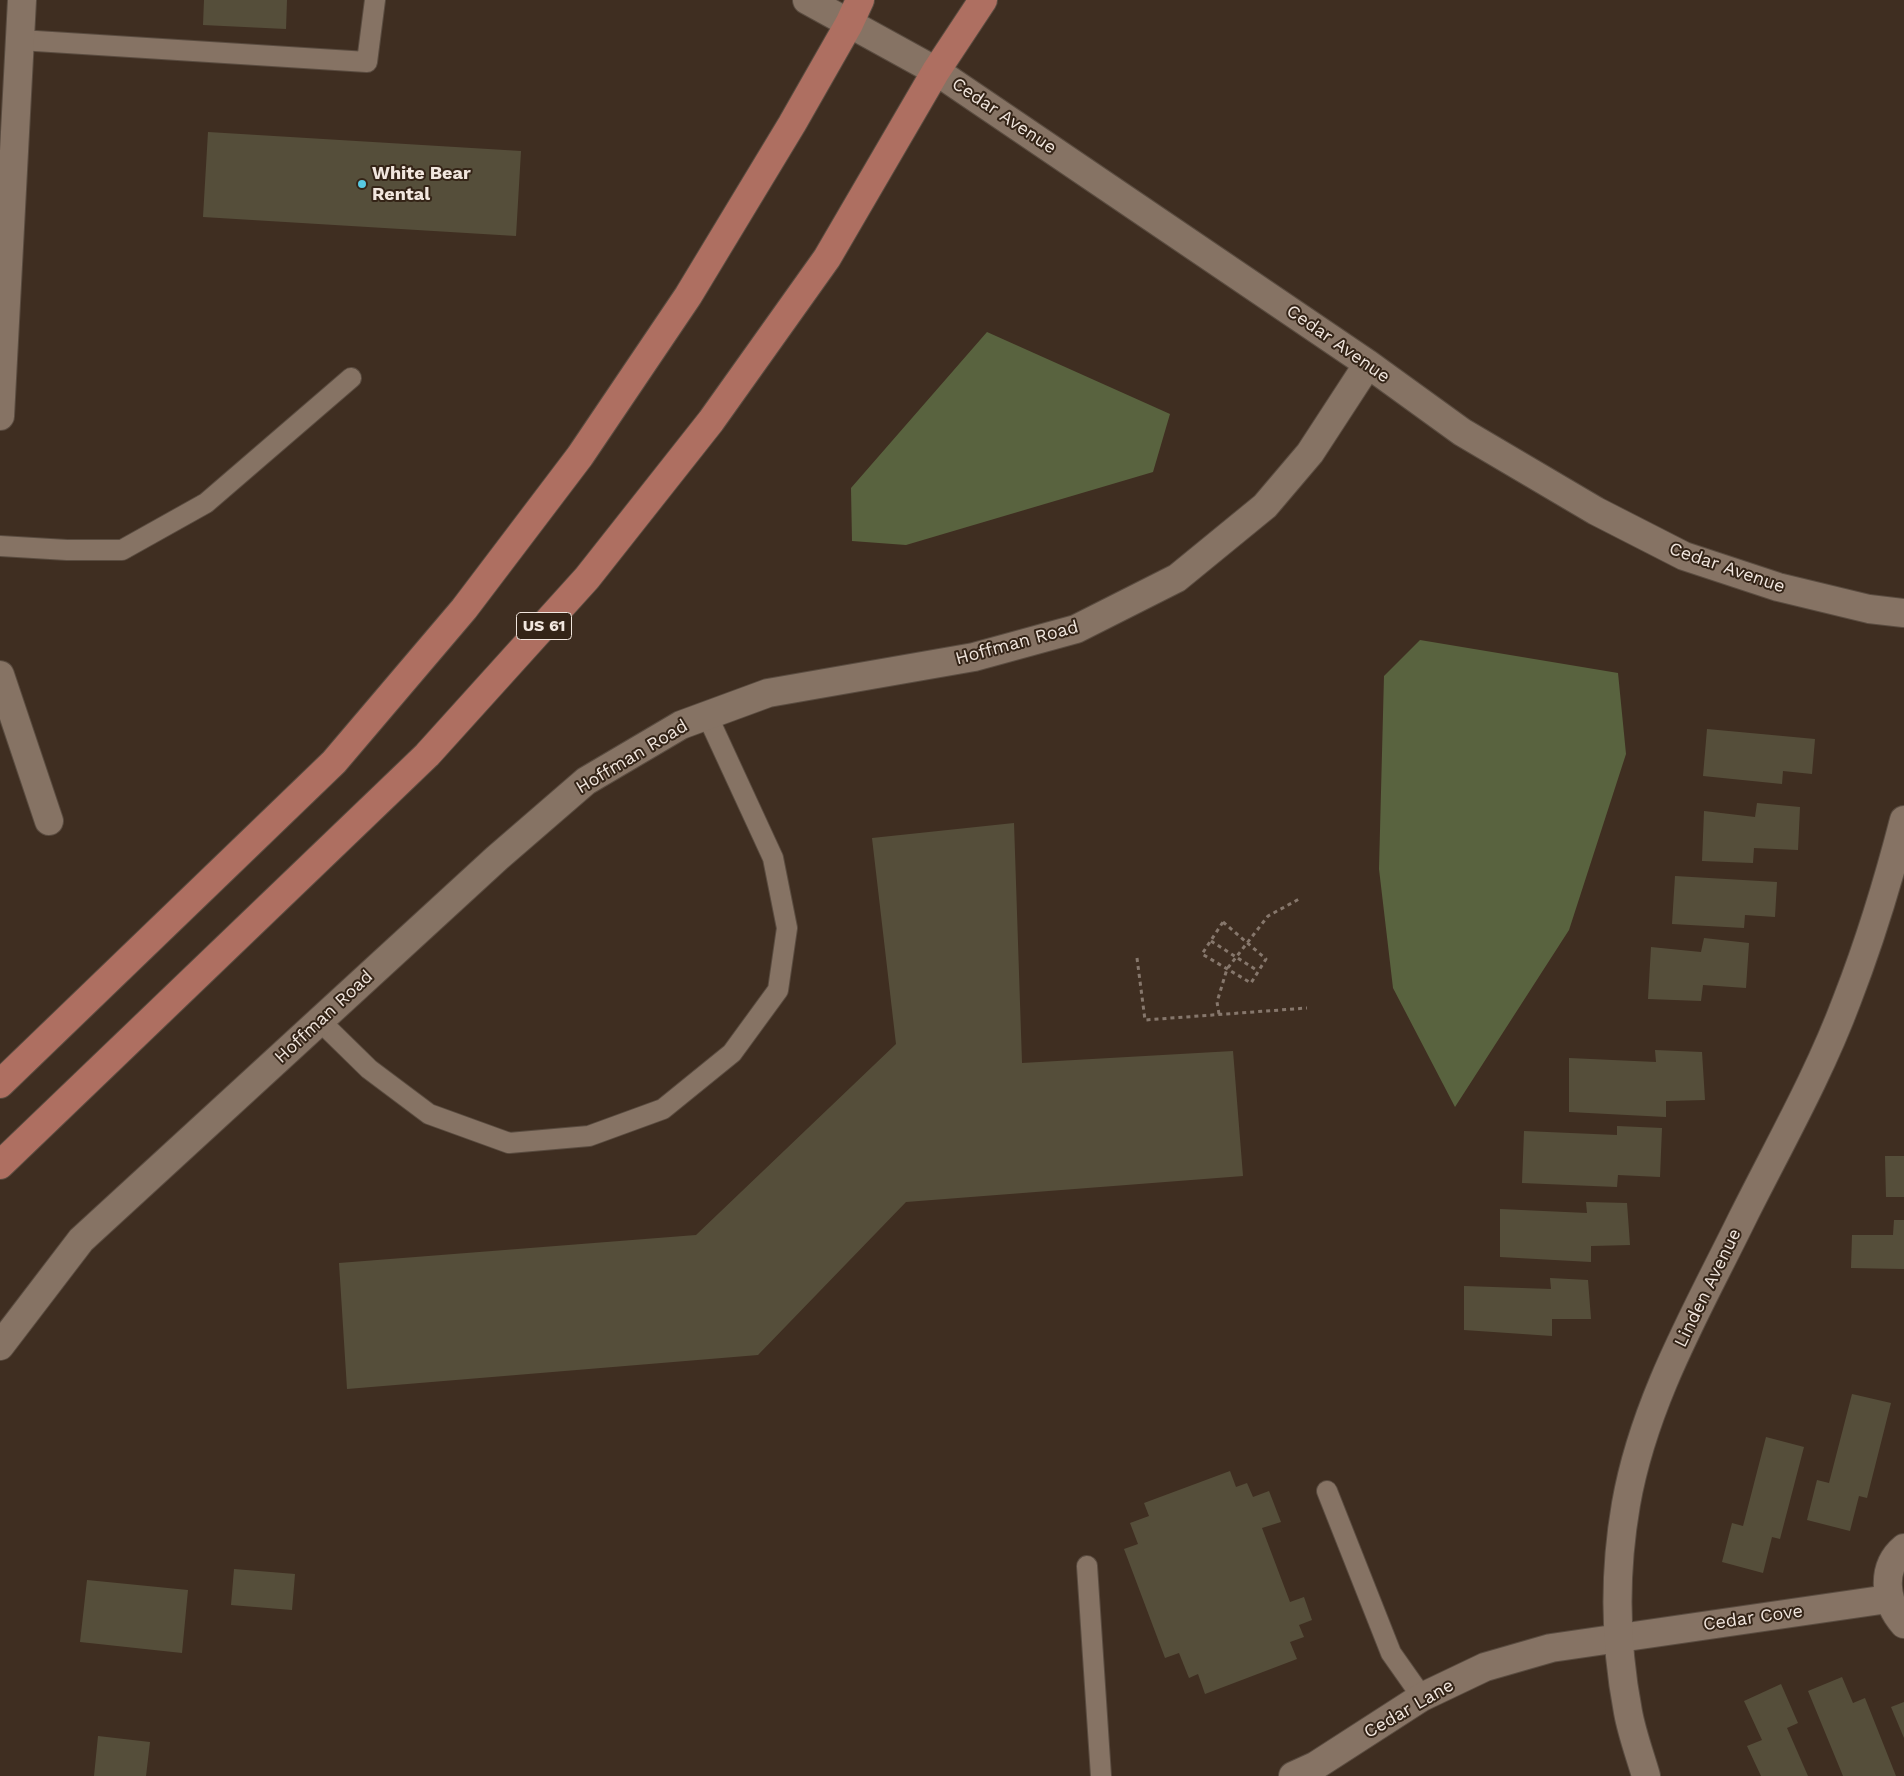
<!DOCTYPE html>
<html>
<head>
<meta charset="utf-8">
<style>
  body { margin:0 }
  canvas { display:block; background:#3f2e21 }
</style>
</head>
<body>
<canvas width="1904" height="1776"></canvas>
<script>
const ctx = document.querySelector('canvas').getContext('2d');
ctx.lineJoin = 'round';
function fillPath(path, color) {
  ctx.fillStyle = color;
  ctx.fill(path, 'evenodd');
}
function stroke(path, color, width, dash) {
  ctx.strokeStyle = color;
  ctx.lineWidth = width;
  ctx.lineCap = dash ? 'butt' : 'round';
  ctx.setLineDash(dash || []);
  ctx.stroke(path);
}
function drawText(font, color, halo, rows, align = 'center') {
  ctx.font = font + ' "Work Sans",sans-serif';
  ctx.lineWidth = 4;
  ctx.setLineDash([]);
  ctx.textBaseline = 'middle';
  ctx.strokeStyle = halo;
  ctx.fillStyle = color;
  for (const [text, x, y, turn = 0] of rows) {
    ctx.save();
    ctx.translate(x, y);
    ctx.rotate((+turn || 0) * Math.PI / 180);
    ctx.textAlign = isNaN(turn) ? turn : align;
    if (halo) ctx.strokeText(text, 0, 0);
    ctx.fillText(text, 0, 0);
    ctx.restore();
  }
}
const water = new Path2D(`
  M 987,332 L 1170,414 L 1153,472 L 906,545 L 852,541 L 851,488 Z
  M 1420,640 L 1618,673 L 1626,754 L 1569,930 L 1455,1107 L 1393,988 L 1379,869 L 1384,676 Z`);
const building = new Path2D(`
  M 204,0 L 287,0 L 286,29 L 203,25 Z
  M 208,132 L 521,151 L 516,236 L 203,217 Z
  M 1707,729 L 1815,739 L 1812,774 L 1783,771 L 1782,784 L 1703,776 Z
  M 1757,803 L 1800,807 L 1798,850 L 1754,848 L 1753,863 L 1702,861 L 1704,811 L 1755,817 Z
  M 1014,823 L 1022,1063 L 1233,1051 L 1243,1176 L 906,1202 L 758,1355 L 347,1389 L 339,1263 L 696,1235 L 896,1044 L 872,838 Z
  M 1675,876 L 1777,882 L 1775,917 L 1745,915 L 1744,928 L 1672,924 Z
  M 1704,938 L 1749,943 L 1746,988 L 1703,985 L 1701,1001 L 1648,999 L 1651,947 L 1701,952 Z
  M 1655,1050 L 1702,1052 L 1705,1100 L 1666,1101 L 1666,1117 L 1569,1112 L 1569,1058 L 1656,1062 Z
  M 1617,1126 L 1662,1128 L 1660,1177 L 1618,1175 L 1617,1187 L 1522,1183 L 1524,1131 L 1617,1135 Z
  M 1885,1156 L 1904,1156 L 1904,1197 L 1886,1197 Z
  M 1586,1202 L 1627,1203 L 1630,1245 L 1591,1246 L 1591,1262 L 1500,1257 L 1500,1209 L 1587,1213 Z
  M 1894,1220 L 1904,1220 L 1904,1269 L 1851,1268 L 1852,1235 L 1893,1235 Z
  M 1550,1278 L 1588,1280 L 1591,1319 L 1552,1319 L 1552,1336 L 1464,1330 L 1464,1286 L 1551,1289 Z
  M 1852,1394 L 1891,1403 L 1867,1498 L 1859,1496 L 1850,1531 L 1807,1520 L 1817,1480 L 1829,1483 Z
  M 1766,1437 L 1804,1447 L 1780,1539 L 1772,1537 L 1763,1573 L 1722,1562 L 1732,1523 L 1743,1526 Z
  M 1230,1471 L 1236,1487 L 1247,1483 L 1253,1497 L 1269,1491 L 1281,1522 L 1262,1528 L 1290,1602 L 1304,1597 L 1312,1620 L 1299,1625 L 1304,1637 L 1290,1642 L 1297,1659 L 1205,1694 L 1198,1674 L 1189,1678 L 1179,1653 L 1165,1658 L 1124,1549 L 1138,1544 L 1130,1523 L 1149,1516 L 1144,1503 Z
  M 234,1569 L 295,1574 L 292,1610 L 231,1605 Z
  M 87,1580 L 188,1590 L 182,1653 L 80,1642 Z
  M 1842,1677 L 1853,1703 L 1865,1698 L 1896,1776 L 1843,1776 L 1808,1691 Z
  M 1781,1684 L 1798,1723 L 1787,1728 L 1808,1776 L 1761,1776 L 1747,1746 L 1762,1740 L 1744,1701 Z
  M 1904,1702 L 1904,1738 L 1891,1707 Z
  M 98,1736 L 150,1742 L 146,1776 L 94,1776 Z`);
const path = new Path2D(`
  M 1223,922 L 1266,959 L 1251,983 L 1202,954 Z
  M 1211,941 L 1258,971
  M 1137,958 L 1145,1020 L 1307,1008
  M 1219,1014 L 1217,1002 L 1227,969 L 1268,916 L 1301,898`);
const service = new Path2D(`
  M 20,40 L 367,62 L 375,0
  M 0,546 L 67,550 L 122,550 L 206,503 L 351,378
  M 320,1021 L 369,1069 L 429,1114 L 509,1143 L 589,1136 L 663,1109 L 732,1053 L 778,990 L 787,928 L 773,858 L 707,715
  M 1327,1491 L 1391,1653 L 1422,1697
  M 1087,1566 L 1101,1776`);
const minor = new Path2D(`
  M 0,416 L 22,0
  M 0,675 L 49,821
  M 1904,1548 C 1880,1568 1885,1603 1904,1624
  M 1293,1776 L 1315,1766 L 1422,1697 L 1485,1667 L 1551,1648 L 1888,1599`);
const tertiary = new Path2D(`
  M 807,0 L 936,71 L 1368,364 L 1462,432 L 1596,511 L 1684,556 L 1778,587 L 1869,609 L 1904,613
  M 0,1346 L 81,1240 L 497,858 L 586,781 L 681,725 L 768,693 L 974,657 L 1076,629 L 1177,578 L 1265,506 L 1310,453 L 1368,364
  M 1646,1776 C 1640,1755 1632,1734 1628,1712 C 1615,1644 1614,1573 1626,1504 C 1644,1401 1698,1309 1743,1217 C 1779,1145 1819,1075 1847,1000 C 1870,941 1888,882 1904,820`);
const primary = new Path2D(`
  M 0,1084 L 334,762 L 464,609 L 580,456 L 688,296 L 792,124 L 849,24 L 860,0
  M 0,1165 L 427,755 L 587,578 L 711,421 L 827,258 L 936,71 L 983,0`);
const markers = [
  [362,184,5,"#57c9e2"]
];
const shields = [
  [544,626,55]
];
const shieldNames = [
  ["US 61",544,626]
];
const streetNames = [
  ["Cedar Avenue",1004,116,34],
  ["Cedar Avenue",1338,344,35],
  ["Cedar Avenue",1727,568,19],
  ["Hoffman Road",1017,643,-15],
  ["Hoffman Road",632,757,-31],
  ["Hoffman Road",324,1017,-43],
  ["Linden Avenue",1708,1288,-64],
  ["Cedar Cove",1753,1618,-8],
  ["Cedar Lane",1409,1709,-30]
];
const poiNames = [
  ["White Bear",372,174],
  ["Rental",372,195]
];
fillPath(water, '#59633f');
fillPath(building, '#554e3a');
stroke(service, '#5a4c40', 22);
stroke(minor, '#5a4c40', 30);
stroke(tertiary, '#5a4c40', 30);
stroke(primary, '#5a4c40', 30);
stroke(path, '#86776c', 3, [4, 4]);
stroke(service, '#867364', 20);
stroke(minor, '#867364', 28);
stroke(tertiary, '#867364', 28);
stroke(primary, '#ae6f61', 28);
for (const [x, y, r, color] of markers) {
  const dot = new Path2D();
  dot.arc(x, y, r, 0, 2 * Math.PI);
  ctx.fillStyle = color;
  ctx.fill(dot);
  stroke(dot, '#342417', 2);
}
for (const [x, y, w] of shields) {
  const box = new Path2D();
  box.roundRect(x - w / 2, y - 13.5, w, 27, 4);
  ctx.fillStyle = '#342417';
  ctx.fill(box);
  stroke(box, '#f1e6de', 1);
}
drawText('bold 16px', '#f1e6de', null, shieldNames);
drawText('18px', '#f1e6de', '#342417', streetNames);
drawText('bold 18px', '#f1e6de', '#342417', poiNames, 'left');
</script>
</body>
</html>
